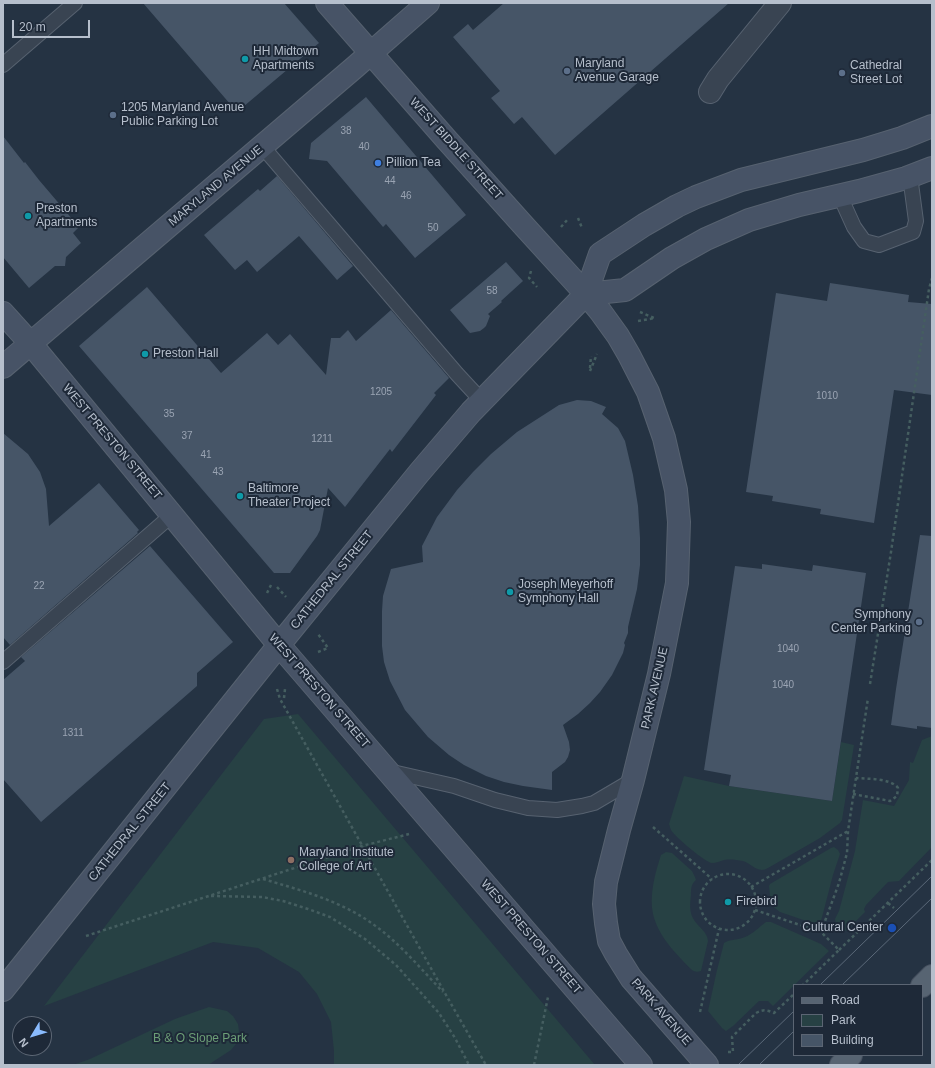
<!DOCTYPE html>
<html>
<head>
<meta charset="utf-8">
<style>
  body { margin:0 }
  #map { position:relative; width:935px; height:1068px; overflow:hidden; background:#253343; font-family:Arial,sans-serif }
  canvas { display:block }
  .frame { position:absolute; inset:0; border:4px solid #b6bfcc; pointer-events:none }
  .legend { position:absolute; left:793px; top:984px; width:130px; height:72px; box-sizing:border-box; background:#1e2938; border:1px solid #5b6573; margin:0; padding:5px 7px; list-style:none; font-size:12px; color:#b6bfcc }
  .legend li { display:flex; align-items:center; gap:8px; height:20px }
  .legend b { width:20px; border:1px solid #5b6573 }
  .north { position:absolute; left:12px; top:1016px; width:40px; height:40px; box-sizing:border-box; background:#1e2938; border:1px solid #5b6573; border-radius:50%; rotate:232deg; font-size:11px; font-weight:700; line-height:16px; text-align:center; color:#b6bfcc }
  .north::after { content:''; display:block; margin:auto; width:14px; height:18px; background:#8abbfe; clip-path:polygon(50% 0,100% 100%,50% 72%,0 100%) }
  .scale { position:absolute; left:12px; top:20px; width:78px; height:18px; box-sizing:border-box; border:2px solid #b6bfcc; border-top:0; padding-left:5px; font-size:12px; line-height:14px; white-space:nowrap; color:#b6bfcc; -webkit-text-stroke:3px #1e2938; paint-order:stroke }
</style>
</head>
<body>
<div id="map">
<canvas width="935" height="1068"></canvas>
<div class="frame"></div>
<ul class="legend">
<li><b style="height:5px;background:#576472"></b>Road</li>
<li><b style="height:11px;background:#274144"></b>Park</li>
<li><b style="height:11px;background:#465567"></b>Building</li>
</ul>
<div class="north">N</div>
<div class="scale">20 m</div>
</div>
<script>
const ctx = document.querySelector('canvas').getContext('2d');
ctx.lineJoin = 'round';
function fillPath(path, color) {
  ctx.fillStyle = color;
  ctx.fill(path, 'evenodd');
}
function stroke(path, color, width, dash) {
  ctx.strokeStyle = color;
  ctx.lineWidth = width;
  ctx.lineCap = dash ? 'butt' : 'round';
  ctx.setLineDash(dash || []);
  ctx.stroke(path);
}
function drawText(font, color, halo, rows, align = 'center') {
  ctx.font = font + ' Arial,sans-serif';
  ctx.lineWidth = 4;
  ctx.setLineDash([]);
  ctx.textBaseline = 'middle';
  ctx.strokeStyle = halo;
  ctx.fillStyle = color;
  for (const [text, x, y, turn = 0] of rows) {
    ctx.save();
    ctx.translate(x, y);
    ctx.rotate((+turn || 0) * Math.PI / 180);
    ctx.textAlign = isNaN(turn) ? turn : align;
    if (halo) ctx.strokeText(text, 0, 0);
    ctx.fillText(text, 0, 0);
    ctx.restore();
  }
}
const green = new Path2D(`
  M 298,714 L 595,1065 L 334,1065 L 334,1051 L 331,1022 L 317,994 L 299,972 L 258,948 L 213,942 L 44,1006 L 264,719 Z
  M 932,736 L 932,847 L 899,881 L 888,882 L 866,905 L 864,909 L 865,912 L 846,931 L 836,924 L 835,919 L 839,911 L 855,851 L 863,800 L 894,806 L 909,780 L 910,762 L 913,763 L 922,740 Z
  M 841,742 L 854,745 L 842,820 L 840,823 L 820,838 L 768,868 C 758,874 752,864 743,861 C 737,860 730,859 724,860 C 720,861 716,863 712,863 C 706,863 674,836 671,830 C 670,828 670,826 669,824 L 684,776 L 729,786 L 832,801 Z
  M 834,847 L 838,850 L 840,854 L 833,875 L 821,921 L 815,924 L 780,912 L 771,905 L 769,886 L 770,884 L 831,848 Z
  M 666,852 L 672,853 L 692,871 L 695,877 L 696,880 C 691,884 691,889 691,895 C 690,904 689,912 694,920 C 699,928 707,931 708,941 L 701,971 C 697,972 695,972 692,970 C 676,954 658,936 653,914 C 649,896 655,873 661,855 Z
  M 766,922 L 771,922 L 821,944 L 829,951 L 773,1006 L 768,1001 L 759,1001 L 733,1026 L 726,1031 L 722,1028 L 708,1011 L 717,970 L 724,943 C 730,939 738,940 745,937 C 753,934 759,927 766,922 Z
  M 209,1007 L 227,1011 L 233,1016 L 238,1024 L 239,1031 L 238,1038 L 236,1044 L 231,1050 L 208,1065 L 73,1065 L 90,1059 L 175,1019 Z`);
const building = new Path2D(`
  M 143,3 L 284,3 L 319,43 L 237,112 Z
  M 504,3 L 729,3 L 555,155 L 522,117 L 514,124 L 491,98 L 500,91 L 453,37 L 468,24 L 473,30 Z
  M 366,97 L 466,215 L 415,258 L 386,224 L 383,227 L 327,161 L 309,159 L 311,143 Z
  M 3,136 L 24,163 L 25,162 L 39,180 L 79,227 L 73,233 L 81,243 L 66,257 L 65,266 L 55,266 L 29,288 L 3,257 Z
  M 277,176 L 353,266 L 337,280 L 299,236 L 257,272 L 247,260 L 235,270 L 204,235 L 258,189 L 260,191 Z
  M 506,262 L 523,281 L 501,301 L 502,302 L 488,314 L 490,316 L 486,326 L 484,328 L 480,331 L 470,333 L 450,310 Z
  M 830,283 L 909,295 L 908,302 L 932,304 L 932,395 L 894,390 L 874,523 L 820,514 L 821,509 L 772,501 L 773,496 L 746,492 L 776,293 L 827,301 Z
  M 147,287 L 221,373 L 267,333 L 278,345 L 290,334 L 326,375 L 331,338 L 340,338 L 348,330 L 356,341 L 391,310 L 449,378 L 434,393 L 436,395 L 392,452 L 390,449 L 345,507 L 328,488 L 320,530 L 317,536 L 290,573 L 274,573 L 79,346 Z
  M 577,400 L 591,401 L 606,407 L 602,414 L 618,428 L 625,441 L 633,475 L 638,506 L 640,538 L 640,565 L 637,589 L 628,627 L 628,633 L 624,643 L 625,645 L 623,653 L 612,675 L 600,692 L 590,703 L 578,714 L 563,725 L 569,742 L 570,750 L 568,757 L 565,762 L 552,772 L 552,790 L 523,786 L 504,782 L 486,776 L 464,765 L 449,755 L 428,737 L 405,710 L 390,681 L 384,662 L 382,646 L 382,611 L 383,596 L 391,569 L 423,562 L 422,546 L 437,517 L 457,490 L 473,472 L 491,454 L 517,432 L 559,405 Z
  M 3,433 L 28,454 L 40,472 L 46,489 L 49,526 L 99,483 L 139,530 L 137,532 L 138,533 L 10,645 L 3,637 Z
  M 920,535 L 932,536 L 932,728 L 917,726 L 917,729 L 891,725 L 896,689 Z
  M 150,546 L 233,642 L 197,673 L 197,686 L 41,822 L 3,779 L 3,680 L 25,661 L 21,657 Z
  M 762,564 L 812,571 L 813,565 L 866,573 L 832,801 L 729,786 L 731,775 L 704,770 L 735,566 L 762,569 Z`);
const path = new Path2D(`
  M 578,218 L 582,228
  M 561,227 L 568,219
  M 531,271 L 529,278 L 537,287
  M 640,312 L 654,318
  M 638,321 L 655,318
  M 590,368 L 591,356
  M 590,371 L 597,354
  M 277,587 L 286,597
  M 267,593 L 272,583
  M 318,652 L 328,648 L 318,634
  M 870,684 L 891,552 L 929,289 L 932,278
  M 277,689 L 280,699 L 446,995 L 486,1065
  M 284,698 L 285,689
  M 853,794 L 890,801 L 897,796 L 898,788 C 891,778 867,779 856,778
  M 653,827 L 712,879
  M700 902a28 28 0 1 1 56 0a28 28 0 1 1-56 0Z
  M 263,879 C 300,890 338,900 370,922 C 398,941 420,968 443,992
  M 751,887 L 848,831
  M 211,896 L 262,897 L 283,901 L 308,909 L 330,917 L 365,939 L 396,965 L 439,1013 L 455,1038 L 469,1065
  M 888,903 L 894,908
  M 755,910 L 821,932 L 839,950 L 803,985
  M 821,932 L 839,883 L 847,853 L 848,831 L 868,698
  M 86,936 L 362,846 L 409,834
  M 839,950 L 932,860
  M 700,1012 L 719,929
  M 728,1052 L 733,1052 L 732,1037 L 756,1013 C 763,1009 767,1010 774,1013 L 794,994
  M 534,1065 L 548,997`);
const lane = new Path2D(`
  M 3,65 L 75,3
  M 262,146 L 457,374 L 482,401
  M 840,196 L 854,227 L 864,241 L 879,245 L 913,232 L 916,221 L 910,176
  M 3,662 L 172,515
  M 388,771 L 454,786 L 495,800 L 528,808 L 557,810 L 582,806 L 594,803 L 633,780`);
const street = new Path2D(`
  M 710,92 L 718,79 L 780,3`);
const secondary = new Path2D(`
  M 327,3 L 446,139 L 524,226 L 586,294 L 600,311 L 618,336 L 629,355 L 648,392 L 664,438 L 676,490 L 679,522 L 677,583 L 659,674 L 633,780 L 619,830 L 606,882 L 604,904 L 606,923 L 609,941 L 616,954 L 631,978 L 707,1065
  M 586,294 L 625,290 L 672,258 L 706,239 L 749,220 L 799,205 L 859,191 L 906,178 L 932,168
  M 3,313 L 31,344 L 279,645 L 641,1065
  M 3,367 L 355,67 L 428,3
  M 3,990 L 279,645 L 419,473 L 471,412 L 586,294 L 600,254 L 644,225 L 677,206 L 696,197 L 741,180 L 863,150 L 902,138 L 932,126`);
const primary = new Path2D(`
  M 922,986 L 932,976
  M 841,1065 L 851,1055`);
const tram = new Path2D(`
  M 820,985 L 932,876
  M 842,985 L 932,898
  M 738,1065 L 794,1011
  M 759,1065 L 794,1031`);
const markers = [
  [245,59,4,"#0f9aa8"],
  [567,71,4,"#5c6f8a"],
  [842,73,4,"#5c6f8a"],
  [113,115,4,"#5c6f8a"],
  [378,163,4,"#3f7fe0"],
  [28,216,4,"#0f9aa8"],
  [145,354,4,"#0f9aa8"],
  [240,496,4,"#0f9aa8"],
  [510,592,4,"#0f9aa8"],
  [919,622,4,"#5c6f8a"],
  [291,860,4,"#8d6e63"],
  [728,902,4,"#0f9aa8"],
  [892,928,5,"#1a4fb4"]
];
const numberNames = [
  ["38",346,131],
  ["40",364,147],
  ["44",390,181],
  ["46",406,196],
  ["50",433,228],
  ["58",492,291],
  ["1205",381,392],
  ["1010",827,396],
  ["35",169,414],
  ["37",187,436],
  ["1211",322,439],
  ["41",206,455],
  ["43",218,472],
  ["22",39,586],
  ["1040",788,649],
  ["1040",783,685],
  ["1311",73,733]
];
const poiNames = [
  ["HH Midtown",253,52],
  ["Apartments",253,66],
  ["Maryland",575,64],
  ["Avenue Garage",575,78],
  ["Cathedral",850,66],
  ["Street Lot",850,80],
  ["1205 Maryland Avenue",121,108],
  ["Public Parking Lot",121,122],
  ["Pillion Tea",386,163],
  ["Preston",36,209],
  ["Apartments",36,223],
  ["Preston Hall",153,354],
  ["Baltimore",248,489],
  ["Theater Project",248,503],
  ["Joseph Meyerhoff",518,585],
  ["Symphony Hall",518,599],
  ["Symphony",911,615,"right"],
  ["Center Parking",911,629,"right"],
  ["Maryland Institute",299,853],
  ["College of Art",299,867],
  ["Firebird",736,902],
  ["Cultural Center",883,928,"right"]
];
const streetNames = [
  ["WEST BIDDLE STREET",456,149,48],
  ["MARYLAND AVENUE",216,186,-40],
  ["WEST PRESTON STREET",112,442,50],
  ["CATHEDRAL STREET",332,580,-51],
  ["PARK AVENUE",655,688,-77],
  ["WEST PRESTON STREET",319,691,49],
  ["CATHEDRAL STREET",130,832,-51],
  ["WEST PRESTON STREET",531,937,49],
  ["PARK AVENUE",661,1012,49]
];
const parkNames = [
  ["B & O Slope Park",200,1039]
];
fillPath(green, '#274144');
fillPath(building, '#465567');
stroke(lane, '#576270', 16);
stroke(street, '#576270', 24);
stroke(secondary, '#576270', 24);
stroke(primary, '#46505f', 24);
stroke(path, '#455e60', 2.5, [3, 3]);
stroke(lane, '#394452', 14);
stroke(street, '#394452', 22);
stroke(secondary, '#475366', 22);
stroke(primary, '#576472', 22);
stroke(tram, '#5b6979', 1);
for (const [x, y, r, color] of markers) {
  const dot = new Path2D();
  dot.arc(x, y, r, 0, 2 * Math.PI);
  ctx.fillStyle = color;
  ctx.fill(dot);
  stroke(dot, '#1e2938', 1.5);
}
drawText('10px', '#9aa4b3', null, numberNames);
drawText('12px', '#b6bfcc', '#1e2938', poiNames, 'left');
drawText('12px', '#b6bfcc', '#1e2938', streetNames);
drawText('12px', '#6c9e76', '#1e2938', parkNames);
</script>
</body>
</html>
